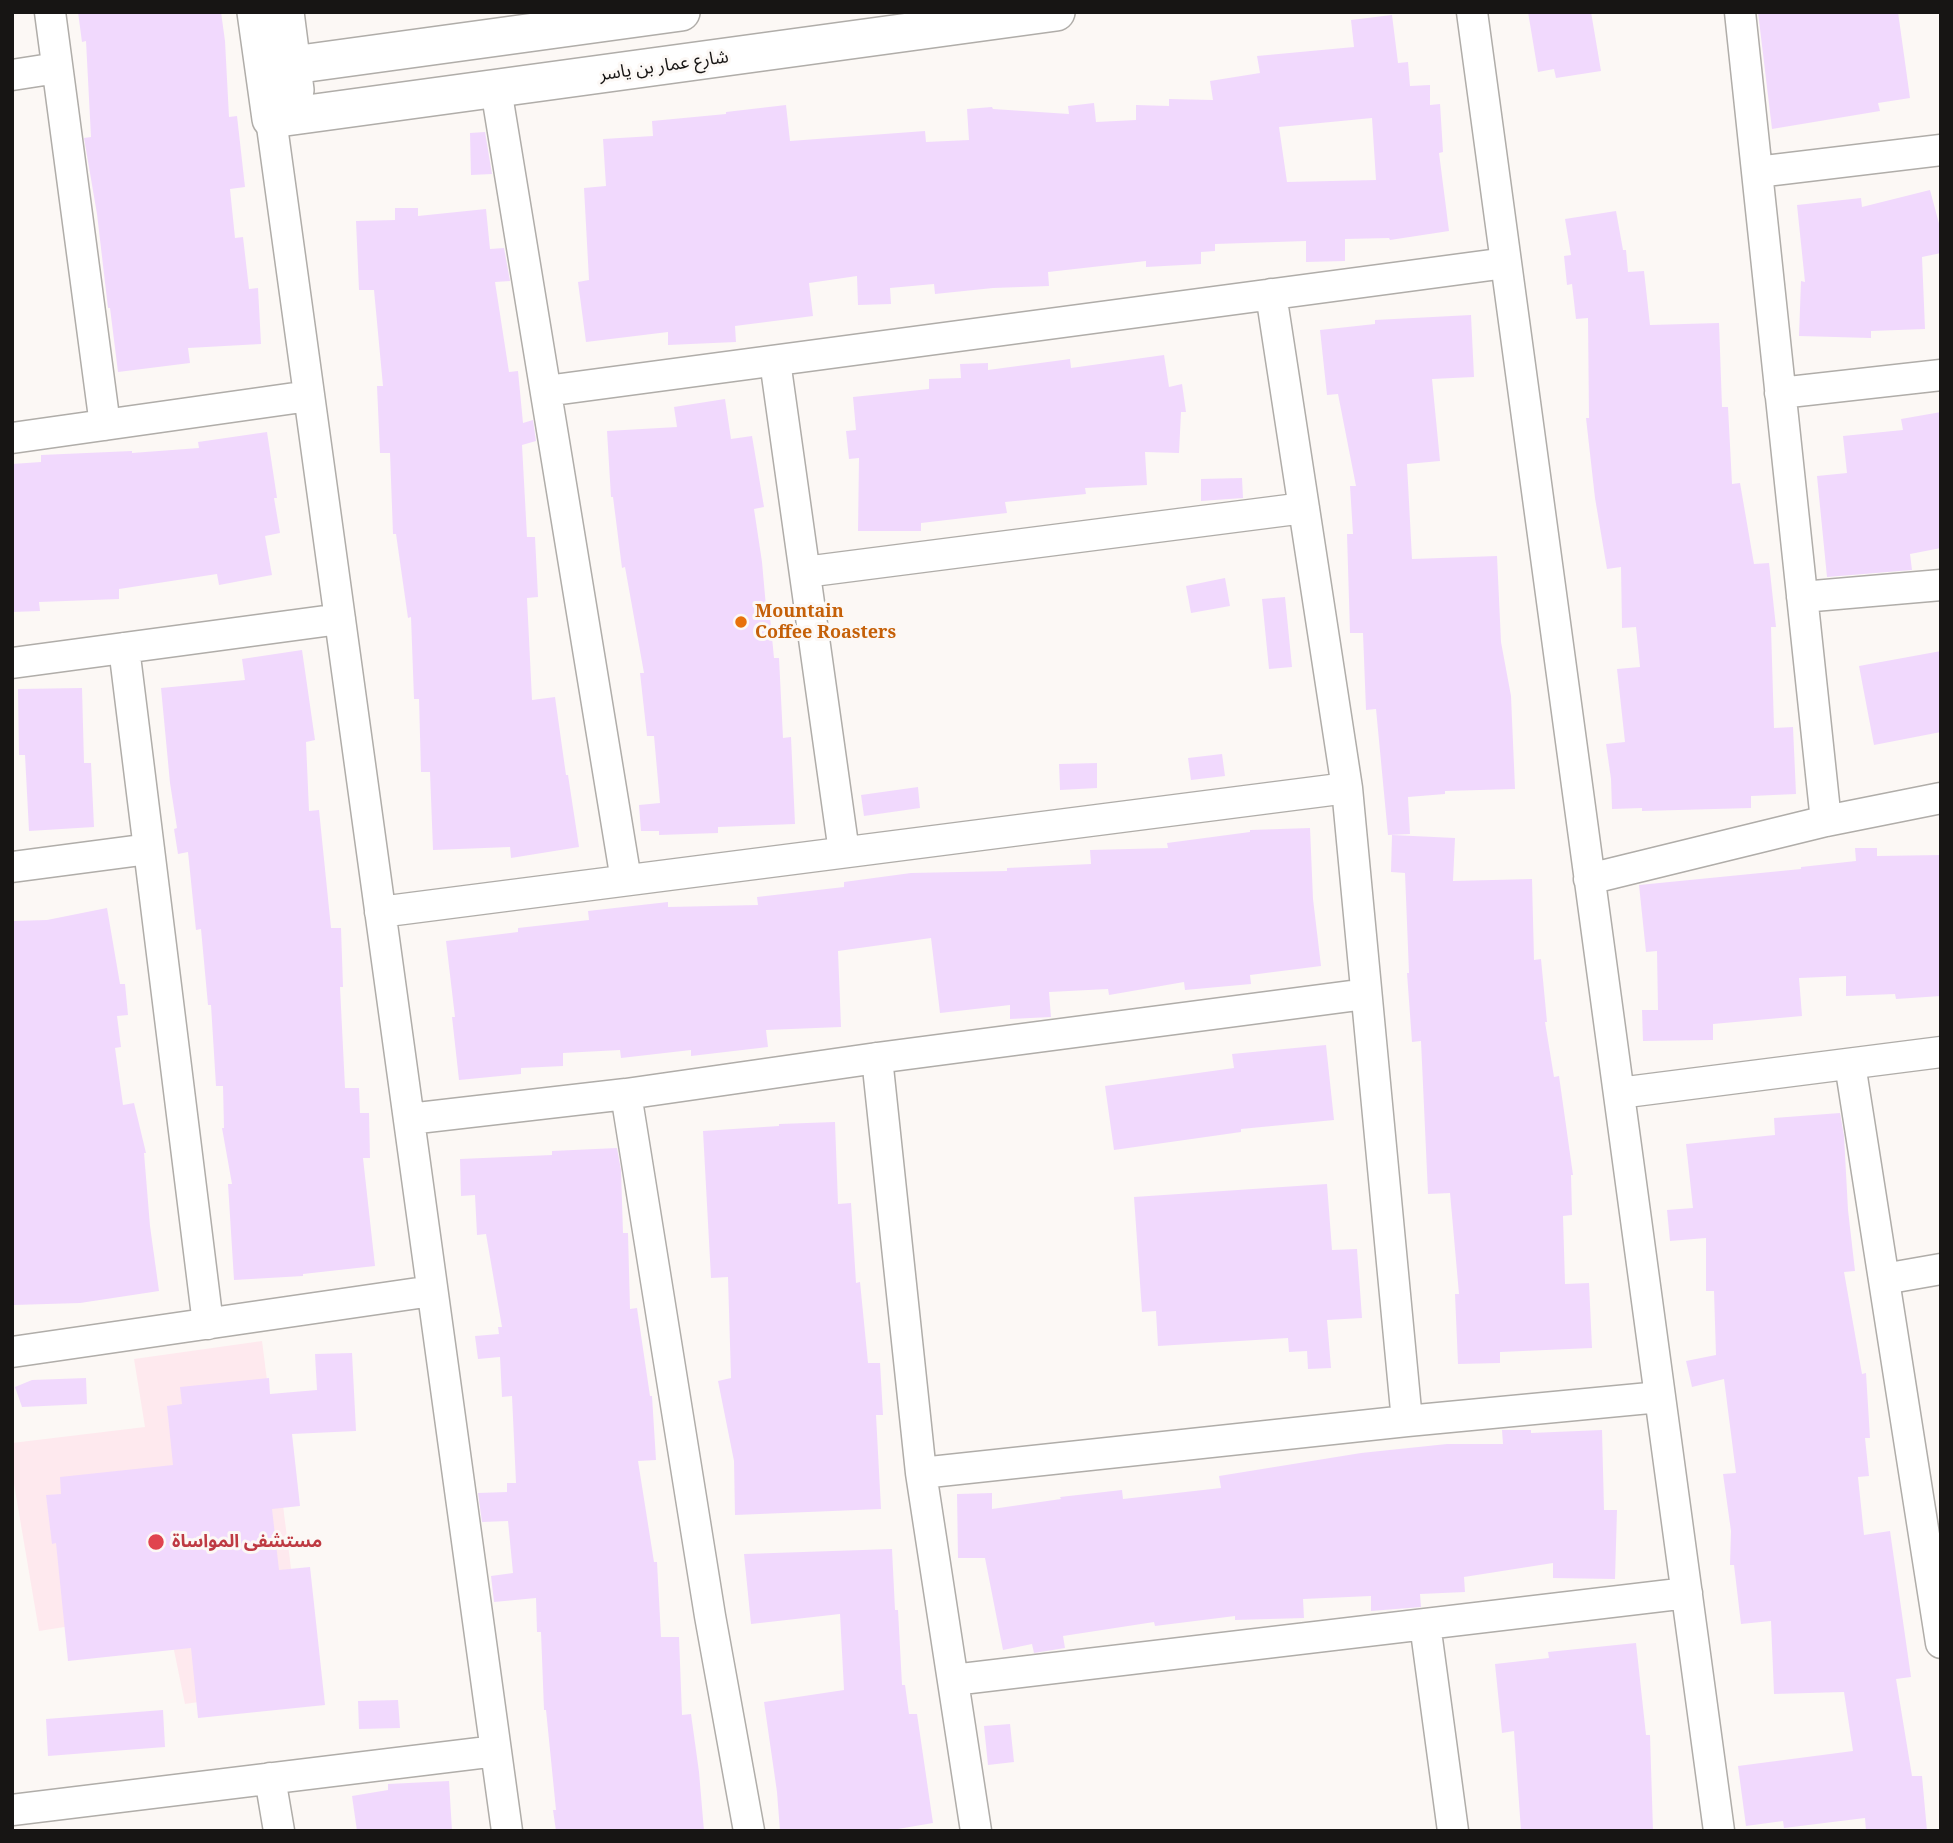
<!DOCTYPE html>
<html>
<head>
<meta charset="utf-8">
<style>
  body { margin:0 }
  #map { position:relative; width:1953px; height:1843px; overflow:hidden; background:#fcf8f5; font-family:"Noto Serif",serif }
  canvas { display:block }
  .frame { position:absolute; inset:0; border:14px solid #171514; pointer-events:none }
</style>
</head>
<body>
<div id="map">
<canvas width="1953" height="1843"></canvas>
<div class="frame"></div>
</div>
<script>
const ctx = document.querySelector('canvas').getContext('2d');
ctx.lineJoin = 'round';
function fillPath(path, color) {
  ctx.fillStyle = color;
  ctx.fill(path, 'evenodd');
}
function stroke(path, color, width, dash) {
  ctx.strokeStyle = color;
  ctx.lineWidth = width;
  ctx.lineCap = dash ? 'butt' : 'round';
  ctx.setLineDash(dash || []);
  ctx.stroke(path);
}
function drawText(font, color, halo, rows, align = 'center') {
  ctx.font = font + ' "Noto Serif","Noto Sans Arabic",serif';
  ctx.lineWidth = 6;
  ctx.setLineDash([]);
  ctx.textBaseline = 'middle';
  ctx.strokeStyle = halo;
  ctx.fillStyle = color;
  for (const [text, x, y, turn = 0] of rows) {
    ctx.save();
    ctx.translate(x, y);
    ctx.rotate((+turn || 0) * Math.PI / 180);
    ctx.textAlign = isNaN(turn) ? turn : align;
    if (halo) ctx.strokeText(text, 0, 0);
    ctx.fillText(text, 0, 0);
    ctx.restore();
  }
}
const medical = new Path2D(`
  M 262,1341 L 306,1686 L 185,1704 L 166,1611 L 39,1631 L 12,1472 L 12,1443 L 145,1427 L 134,1359 Z`);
const building = new Path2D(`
  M 78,12 L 221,12 L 225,41 L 229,117 L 237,116 L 245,187 L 230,189 L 235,238 L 243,237 L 249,289 L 258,288 L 261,344 L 188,348 L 190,363 L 118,372 L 110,308 L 108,308 L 97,214 L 84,138 L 91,137 L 86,41 L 82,42 Z
  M 1528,12 L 1591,12 L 1601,71 L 1556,78 L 1554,69 L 1538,72 Z
  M 1758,12 L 1898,12 L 1910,98 L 1878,103 L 1880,111 L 1772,129 Z
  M 1392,15 L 1398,63 L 1408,62 L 1410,86 L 1430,85 L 1430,105 L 1440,104 L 1443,152 L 1439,153 L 1449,231 L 1390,240 L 1389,238 L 1345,239 L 1345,261 L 1306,262 L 1306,241 L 1215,244 L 1215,251 L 1201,252 L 1201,264 L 1146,267 L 1146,261 L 1048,272 L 1049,286 L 993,288 L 935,294 L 934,284 L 890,288 L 891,304 L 858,305 L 857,276 L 809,283 L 813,316 L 735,326 L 736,342 L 668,345 L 668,332 L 586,342 L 578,282 L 589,280 L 584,188 L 606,186 L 603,139 L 653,136 L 652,121 L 726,114 L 726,112 L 786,105 L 790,141 L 925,131 L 926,142 L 969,140 L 967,109 L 992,107 L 993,109 L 1069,114 L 1068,106 L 1094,103 L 1096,122 L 1136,120 L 1136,105 L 1169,106 L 1169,99 L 1213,100 L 1210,81 L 1260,73 L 1257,56 L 1354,47 L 1351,20 ZM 1372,118 L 1376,180 L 1287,182 L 1279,127 Z
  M 485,132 L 492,174 L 471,175 L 470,133 Z
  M 1930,190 L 1941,231 L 1941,253 L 1922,257 L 1925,329 L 1871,331 L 1871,338 L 1799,336 L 1801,281 L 1805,282 L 1797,205 L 1861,198 L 1862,207 Z
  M 395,208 L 418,208 L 418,216 L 486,209 L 490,249 L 504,248 L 510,281 L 495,282 L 509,372 L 518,371 L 523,423 L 533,420 L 536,441 L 522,445 L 527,537 L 535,537 L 538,597 L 527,598 L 532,700 L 555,697 L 566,775 L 568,775 L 579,847 L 511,858 L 510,847 L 433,850 L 430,772 L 421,772 L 419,699 L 414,699 L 411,617 L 408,618 L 396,534 L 393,534 L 390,453 L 380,453 L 377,386 L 383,386 L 374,290 L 359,290 L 356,221 L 395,220 Z
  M 1616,211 L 1623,250 L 1626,250 L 1628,272 L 1644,271 L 1650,325 L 1719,323 L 1722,407 L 1728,407 L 1732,484 L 1740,483 L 1754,564 L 1769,563 L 1776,627 L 1771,627 L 1774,728 L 1793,727 L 1796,794 L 1751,796 L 1751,808 L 1642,811 L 1642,808 L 1612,809 L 1611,779 L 1606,744 L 1625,742 L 1617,669 L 1640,667 L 1636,627 L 1622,628 L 1621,567 L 1607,569 L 1595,498 L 1586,418 L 1589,418 L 1588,318 L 1576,319 L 1572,284 L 1567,285 L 1564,256 L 1571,255 L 1565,219 Z
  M 1471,315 L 1474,377 L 1432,379 L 1440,461 L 1407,464 L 1412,559 L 1497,556 L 1501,642 L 1511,696 L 1515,789 L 1445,791 L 1445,794 L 1408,797 L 1410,834 L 1388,835 L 1376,709 L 1366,710 L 1363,633 L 1350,633 L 1347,534 L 1353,534 L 1350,486 L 1356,486 L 1338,394 L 1327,395 L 1320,330 L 1375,324 L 1375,320 Z
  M 1164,355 L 1169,387 L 1182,384 L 1186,412 L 1181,412 L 1179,453 L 1145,452 L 1147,485 L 1085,488 L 1086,494 L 1005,502 L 1007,513 L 921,523 L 921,531 L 858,531 L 859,458 L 849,459 L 846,431 L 856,430 L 853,397 L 929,389 L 929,379 L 961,378 L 960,364 L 988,363 L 988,370 L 1070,359 L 1071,368 Z
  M 725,399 L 731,439 L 752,436 L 764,507 L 754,509 L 762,562 L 766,607 L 769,607 L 774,658 L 779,658 L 783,738 L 791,737 L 795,824 L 718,827 L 718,833 L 659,835 L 659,831 L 641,831 L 639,805 L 660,803 L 654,736 L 647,736 L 640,673 L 644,673 L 625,567 L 622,568 L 613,497 L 611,497 L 607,431 L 677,427 L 674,407 Z
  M 1941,412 L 1941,548 L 1910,554 L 1912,570 L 1827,577 L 1817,476 L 1847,473 L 1843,436 L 1903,430 L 1901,419 Z
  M 267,432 L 277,498 L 274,498 L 280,533 L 265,536 L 272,575 L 219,585 L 217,574 L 119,589 L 119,599 L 39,602 L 40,611 L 12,612 L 12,464 L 41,462 L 41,455 L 132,451 L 132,453 L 199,448 L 198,442 Z
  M 1242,478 L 1243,498 L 1201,501 L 1201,479 Z
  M 1225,578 L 1230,606 L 1191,613 L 1186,586 Z
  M 1285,597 L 1292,667 L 1269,669 L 1262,599 Z
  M 302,650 L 315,740 L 306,742 L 309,811 L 319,810 L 331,928 L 341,928 L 343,987 L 340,987 L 345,1088 L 359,1088 L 360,1113 L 369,1113 L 370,1158 L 363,1158 L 375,1266 L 303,1274 L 303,1276 L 234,1280 L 228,1184 L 232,1184 L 222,1128 L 224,1128 L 223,1086 L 216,1086 L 211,1005 L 208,1005 L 201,929 L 196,930 L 188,852 L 178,854 L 174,829 L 177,828 L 170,783 L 161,688 L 245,680 L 242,659 Z
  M 1941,651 L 1941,732 L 1874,745 L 1859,666 Z
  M 82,688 L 84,763 L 91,763 L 94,827 L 29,831 L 25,755 L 19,755 L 18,689 Z
  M 1222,754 L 1225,776 L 1191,780 L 1188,758 Z
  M 1097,763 L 1097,788 L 1060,790 L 1059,764 Z
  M 918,787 L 920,808 L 864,816 L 861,795 Z
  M 1310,828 L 1313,899 L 1321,966 L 1250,975 L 1251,984 L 1185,990 L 1184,982 L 1109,995 L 1108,989 L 1049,992 L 1051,1017 L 1010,1019 L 1010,1005 L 940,1013 L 931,938 L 838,951 L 841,1027 L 766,1030 L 768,1047 L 691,1056 L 691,1050 L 621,1058 L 620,1050 L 563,1053 L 563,1066 L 521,1068 L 521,1074 L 459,1080 L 452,1017 L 455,1017 L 446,941 L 518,932 L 518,928 L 589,920 L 588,911 L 668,902 L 668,907 L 758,905 L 757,897 L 844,887 L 844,882 L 911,873 L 1007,871 L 1007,868 L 1091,864 L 1090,850 L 1168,848 L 1167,843 L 1250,832 L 1250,830 Z
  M 1392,835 L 1455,838 L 1453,881 L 1532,879 L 1534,960 L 1541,959 L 1547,1022 L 1545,1022 L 1554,1077 L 1559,1076 L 1573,1175 L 1571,1175 L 1572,1215 L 1563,1216 L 1565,1284 L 1589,1283 L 1592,1348 L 1500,1352 L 1500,1363 L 1458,1364 L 1455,1294 L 1459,1294 L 1450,1193 L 1428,1194 L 1421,1041 L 1412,1042 L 1407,973 L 1409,973 L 1405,873 L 1391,872 Z
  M 1855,848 L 1877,848 L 1877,856 L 1941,855 L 1941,996 L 1896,999 L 1895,994 L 1846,996 L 1846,976 L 1799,978 L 1802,1016 L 1713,1024 L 1713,1040 L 1643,1041 L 1642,1010 L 1658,1010 L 1657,951 L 1646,952 L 1639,885 L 1801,869 L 1801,867 L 1856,861 Z
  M 107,908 L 120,984 L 125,984 L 128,1015 L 117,1016 L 121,1047 L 115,1048 L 123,1105 L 134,1103 L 146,1153 L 144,1153 L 150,1226 L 159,1291 L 80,1303 L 14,1305 L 12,921 L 47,920 Z
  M 1326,1045 L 1334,1120 L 1241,1129 L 1241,1132 L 1114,1150 L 1105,1086 L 1234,1068 L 1232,1054 Z
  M 1840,1113 L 1844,1136 L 1848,1210 L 1855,1271 L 1844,1272 L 1862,1374 L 1866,1373 L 1870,1438 L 1865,1438 L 1869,1476 L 1858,1477 L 1864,1535 L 1890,1531 L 1911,1677 L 1896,1679 L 1912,1776 L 1922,1776 L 1927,1831 L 1866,1831 L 1865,1818 L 1784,1828 L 1783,1821 L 1746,1826 L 1738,1766 L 1853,1751 L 1844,1692 L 1774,1694 L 1771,1621 L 1741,1624 L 1734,1565 L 1730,1565 L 1731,1531 L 1723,1474 L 1736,1473 L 1724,1379 L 1692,1387 L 1686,1361 L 1716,1355 L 1714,1291 L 1706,1291 L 1706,1238 L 1670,1241 L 1667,1210 L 1693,1208 L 1686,1144 L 1775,1135 L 1774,1118 Z
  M 835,1122 L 838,1204 L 851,1203 L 856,1283 L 860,1282 L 868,1363 L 880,1363 L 883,1415 L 876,1415 L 881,1509 L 735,1515 L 734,1461 L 718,1381 L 731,1378 L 728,1277 L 711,1278 L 703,1131 L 779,1126 L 779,1124 Z
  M 617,1148 L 621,1170 L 623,1233 L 628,1233 L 630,1309 L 637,1308 L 650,1396 L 652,1396 L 656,1460 L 638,1461 L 654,1562 L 657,1562 L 661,1637 L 679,1637 L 682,1715 L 691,1714 L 699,1772 L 704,1831 L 556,1831 L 553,1810 L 556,1810 L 546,1710 L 544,1710 L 541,1632 L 537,1632 L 536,1598 L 494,1602 L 491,1576 L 513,1573 L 508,1521 L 482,1522 L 478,1493 L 507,1492 L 507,1483 L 516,1483 L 512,1396 L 502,1397 L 500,1357 L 478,1359 L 475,1336 L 499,1334 L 498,1327 L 502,1327 L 486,1234 L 477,1235 L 475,1195 L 461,1196 L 460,1159 L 552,1155 L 552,1151 Z
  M 1327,1184 L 1332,1250 L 1357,1249 L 1362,1318 L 1327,1320 L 1331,1368 L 1308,1369 L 1307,1351 L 1289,1352 L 1288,1338 L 1158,1346 L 1156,1311 L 1142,1312 L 1134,1197 Z
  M 352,1353 L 356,1431 L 292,1434 L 300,1506 L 272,1509 L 279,1570 L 310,1567 L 325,1705 L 198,1718 L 191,1648 L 68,1661 L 56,1543 L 52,1544 L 46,1495 L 61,1494 L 60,1477 L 173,1465 L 167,1406 L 182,1404 L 180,1387 L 269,1378 L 270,1394 L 317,1390 L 315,1354 Z
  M 86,1378 L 87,1404 L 22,1407 L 15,1387 L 32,1380 Z
  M 1502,1430 L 1531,1430 L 1531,1433 L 1602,1430 L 1604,1510 L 1617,1510 L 1615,1579 L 1553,1578 L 1553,1563 L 1464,1577 L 1465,1592 L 1420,1594 L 1421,1607 L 1371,1611 L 1371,1596 L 1303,1599 L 1304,1618 L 1235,1620 L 1235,1616 L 1155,1626 L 1154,1622 L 1063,1636 L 1065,1648 L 1034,1653 L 1032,1644 L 1003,1650 L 985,1558 L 958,1558 L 957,1494 L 992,1493 L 992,1509 L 1061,1499 L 1060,1497 L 1122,1490 L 1123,1499 L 1221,1488 L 1219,1476 L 1361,1453 L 1447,1444 L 1503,1444 Z
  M 892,1549 L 895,1610 L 898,1610 L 902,1685 L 905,1685 L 909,1714 L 917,1714 L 933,1823 L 886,1831 L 780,1831 L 777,1792 L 764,1702 L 844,1690 L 840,1614 L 751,1624 L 744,1554 Z
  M 1636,1643 L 1646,1735 L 1650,1735 L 1653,1831 L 1521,1831 L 1514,1731 L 1502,1733 L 1495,1664 L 1549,1658 L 1548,1652 Z
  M 398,1700 L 400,1728 L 359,1729 L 358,1701 Z
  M 163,1710 L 165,1747 L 48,1756 L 46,1719 Z
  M 1010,1724 L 1014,1762 L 988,1765 L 984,1726 Z
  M 449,1781 L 452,1831 L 357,1831 L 352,1796 L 388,1790 L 388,1784 Z`);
const minor = new Path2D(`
  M 50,12 L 105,425
  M 1472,12 L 1719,1831
  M 1740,12 L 1826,821
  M 12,75 L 57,68
  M 496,89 L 626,880
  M 271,119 L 507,1831
  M 1757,172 L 1941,150
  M 1271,294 L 1347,788 L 1407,1421
  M 775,361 L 844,852
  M 546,391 L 1506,263
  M 1780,393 L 1941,375
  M 12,438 L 309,396
  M 805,572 L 1304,508
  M 1802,597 L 1941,585
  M 124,648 L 208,1324
  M 12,663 L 340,619
  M 12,867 L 149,849
  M 1589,879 L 1826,821 L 1941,798
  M 380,912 L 1347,788
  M 877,1058 L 921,1473 L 976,1831
  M 1850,1064 L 1941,1643
  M 1619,1093 L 1941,1052
  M 626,1094 L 710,1616 L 749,1831
  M 409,1119 L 626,1094 L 877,1058 L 1366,994
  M 1884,1279 L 1941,1269
  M 12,1352 L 432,1291
  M 921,1473 L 1407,1421 L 1660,1397
  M 1425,1624 L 1453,1831
  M 953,1680 L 1687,1593
  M 270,1778 L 279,1831
  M 12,1810 L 496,1751`);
const tertiary = new Path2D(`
  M 256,12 L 271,119 L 1056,12
  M 285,12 L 295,90
  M 264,69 L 681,12`);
const markers = [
  [741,622,7,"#e8710a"],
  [156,1542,9,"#e0444e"]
];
const streetNames = [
  ["شارع عمار بن ياسر",664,66,-8]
];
const foodNames = [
  ["Mountain",755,612],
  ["Coffee Roasters",755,633]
];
const healthNames = [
  ["مستشفى المواساة",172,1542]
];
fillPath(medical, '#fee9ee');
fillPath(building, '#f1d9fd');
stroke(minor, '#b0ada9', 33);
stroke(tertiary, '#b0ada9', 40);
stroke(minor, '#fff', 30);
stroke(tertiary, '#fff', 37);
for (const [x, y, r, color] of markers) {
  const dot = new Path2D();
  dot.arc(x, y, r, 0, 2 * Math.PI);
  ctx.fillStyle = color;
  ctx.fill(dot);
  stroke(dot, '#fcf8f5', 2.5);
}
drawText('18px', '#171514', '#fcf8f5', streetNames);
drawText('bold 18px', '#c56008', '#fcf8f5', foodNames, 'left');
drawText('bold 18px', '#be3a42', '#fcf8f5', healthNames, 'left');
</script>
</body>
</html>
